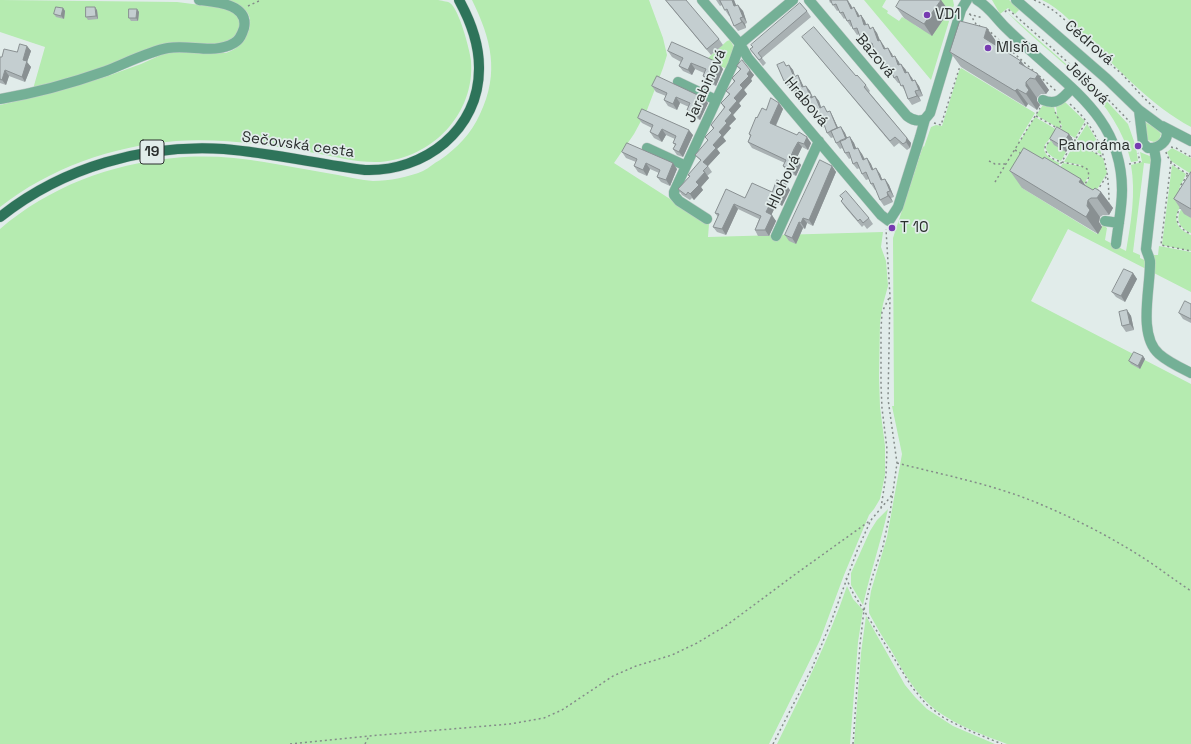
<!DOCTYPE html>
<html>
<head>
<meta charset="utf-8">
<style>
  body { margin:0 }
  canvas { display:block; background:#e1ecea }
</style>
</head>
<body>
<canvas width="1191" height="744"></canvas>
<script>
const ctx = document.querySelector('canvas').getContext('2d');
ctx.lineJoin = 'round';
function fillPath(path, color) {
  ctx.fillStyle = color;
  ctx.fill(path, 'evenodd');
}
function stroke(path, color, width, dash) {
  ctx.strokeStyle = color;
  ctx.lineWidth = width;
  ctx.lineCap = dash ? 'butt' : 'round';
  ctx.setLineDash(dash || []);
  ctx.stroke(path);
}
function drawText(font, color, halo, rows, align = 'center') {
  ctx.font = font + ' "Space Grotesk",sans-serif';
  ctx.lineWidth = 3.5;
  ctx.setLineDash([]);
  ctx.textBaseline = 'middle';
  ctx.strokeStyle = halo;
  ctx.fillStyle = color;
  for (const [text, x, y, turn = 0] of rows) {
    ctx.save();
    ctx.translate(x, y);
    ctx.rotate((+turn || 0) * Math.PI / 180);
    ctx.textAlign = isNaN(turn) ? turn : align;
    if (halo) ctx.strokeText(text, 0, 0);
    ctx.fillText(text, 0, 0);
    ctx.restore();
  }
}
const green = new Path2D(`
  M 0,0 L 177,2 L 224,8 L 233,11 L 238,17 L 240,22 L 238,35 L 221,45 L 193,43 L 109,66 L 33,89 L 45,47 L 0,32 Z
  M 221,0 L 438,0 C 441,1 447,1 450,3 C 459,9 470,50 471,61 C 475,114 432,158 380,162 C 358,163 337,157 315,153 C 269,145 222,138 176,141 C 112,146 50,168 0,207 L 0,105 L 42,95 L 105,77 L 141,64 L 163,54 L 173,51 L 226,53 C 230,51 234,50 237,47 C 247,39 257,20 244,9 C 238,4 228,3 221,0 Z
  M 472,0 L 649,0 L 663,38 L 667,55 L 663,68 L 647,110 L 634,134 L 614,163 L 709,224 L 708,237 L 883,232 L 881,247 L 886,261 L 888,286 L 883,304 L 880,322 L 879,377 L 880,407 L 885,446 L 885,475 L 880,499 L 874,509 L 869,515 L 844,575 L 820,640 L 769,744 L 0,744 L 0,229 C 49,187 110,164 174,158 C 203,155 235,157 264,162 C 289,166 313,171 338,175 C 349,177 361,180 373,181 C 389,181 409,177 423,171 C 429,168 434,163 440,160 C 457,148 471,134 480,114 C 500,72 491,39 472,0 Z
  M 864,0 L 886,0 L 882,7 L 888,11 L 887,13 L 899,21 L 902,17 L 909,21 L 910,20 C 915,26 920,29 927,31 L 927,32 L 932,35 L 949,11 L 938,0 L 953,0 L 954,5 L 931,80 Z
  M 992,0 L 1009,0 L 1020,9 L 1015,14 L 1008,8 L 1000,14 Z
  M 1042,0 L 1191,0 L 1191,127 C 1152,106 1122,73 1091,42 C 1077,28 1060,8 1042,0 Z
  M 1007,12 L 1099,93 L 1128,124 L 1136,147 L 1138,161 L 1131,162 C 1116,98 1062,65 1017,22 Z
  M 730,40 L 734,47 L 727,69 L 706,60 L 727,41 Z
  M 961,68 L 1035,113 L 1019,140 L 1020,141 L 1035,117 L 1059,131 C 1055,135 1050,138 1047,142 C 1038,152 1052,160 1060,163 L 1054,172 L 1022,188 L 1097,234 L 1103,225 L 1107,228 L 1105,240 L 1126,251 C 1131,222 1136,194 1131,165 L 1142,162 L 1140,152 L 1152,157 L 1151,164 L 1144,163 L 1133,252 L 1140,255 L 1140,258 L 1153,264 L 1152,255 L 1158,255 L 1159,246 L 1191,252 L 1191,292 L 1068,229 L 1031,301 L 1191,384 L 1191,744 L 1007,744 C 983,735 958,726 937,711 C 916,695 904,673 891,650 C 883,638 876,626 869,613 L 869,604 L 871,591 L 887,537 L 902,454 L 892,406 L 894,406 L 893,238 L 923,146 L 924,147 L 931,127 L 936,125 L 942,126 L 959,71 Z
  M 1065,102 L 1085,121 L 1075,138 L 1061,130 L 1062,125 L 1060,124 L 1060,129 L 1036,115 L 1043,105 L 1054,107 L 1056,115 L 1057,114 L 1056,106 Z
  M 1145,122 L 1157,129 L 1161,134 L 1159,140 L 1154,142 L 1148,140 L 1143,123 Z
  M 1087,124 L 1096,139 L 1102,155 L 1077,140 Z
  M 1058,135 L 1066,152 L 1061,161 C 1054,158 1049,156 1046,149 L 1047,144 Z
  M 1076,141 L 1103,158 L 1107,173 L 1093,196 L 1082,189 L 1088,181 L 1090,177 L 1088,177 L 1081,189 L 1056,174 L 1063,163 L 1080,166 L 1081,165 L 1064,162 Z
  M 1172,148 L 1191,158 L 1191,174 L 1171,161 L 1167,152 Z
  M 1172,165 L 1186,174 L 1179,189 L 1181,206 C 1171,219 1178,230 1191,235 L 1191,251 L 1162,245 Z
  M 1183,207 L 1191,218 L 1191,233 C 1179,228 1174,218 1183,207 Z
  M 888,509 C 881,542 870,573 863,605 L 851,585 L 851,573 L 870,531 L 877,520 Z
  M 847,586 L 853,599 L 863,610 L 858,642 L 850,744 L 777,744 C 803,691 828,642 847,586 Z
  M 866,616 L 905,685 L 915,697 L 927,709 L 953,726 L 995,744 L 854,744 L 861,653 Z`);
const path = new Path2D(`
  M 1034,0 C 1059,9 1077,33 1095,51 C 1104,59 1114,67 1123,75 C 1134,87 1144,99 1157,110
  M 248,6 L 261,0
  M 1005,12 L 1008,9 L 1100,91 L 1130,122
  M 969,14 L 983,18
  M 970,14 L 976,24 L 980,26
  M 987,29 L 1056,91
  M 1070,104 C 1101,131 1109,164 1109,203
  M 1055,112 L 1061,124 L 1060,131
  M 1036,116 L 1057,128
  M 934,123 L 941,125 L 961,63
  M 1070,137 L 1104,158
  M 1052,139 L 1045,146 C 1046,167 1077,160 1088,170 L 1089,177 L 1084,186
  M 1171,147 L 1176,148 L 1191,157
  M 1015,150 L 1022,154
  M 1166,152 C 1169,164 1181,170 1191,176
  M 989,161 L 995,164 L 1005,164
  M 1171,162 L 1161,245 L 1191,251
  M 1129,164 L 1140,162 L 1138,153
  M 1058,168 L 1086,122
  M 995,182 L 1040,108
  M 1180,190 L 1181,185 L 1188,174
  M 1097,191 L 1108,174
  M 1181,207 C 1172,219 1179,229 1191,234
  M 897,463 C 944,475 991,484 1035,502 C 1074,518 1113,538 1148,561 C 1163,571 1176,581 1191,591
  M 881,508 L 886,475 L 887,449 L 882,408 L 881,385 L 881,330 L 882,312 L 889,298
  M 846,578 L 853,593 L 912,687 L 926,704 L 944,718 L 968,730 L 1002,744
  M 290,744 L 369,736 L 510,724 L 544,718 L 562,710 L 613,676 L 636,666 L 672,655 L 697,643 L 727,625 L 797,573 L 871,520 L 892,495
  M 365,744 L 369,736
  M 773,744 L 812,668 L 831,622 L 857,551 L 870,522
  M 853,744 L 860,644 L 864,610 L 872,578 L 883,546 L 890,513 L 897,463 L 888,399 L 890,296 L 886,229`);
const minor = new Path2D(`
  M 702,0 L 740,44 L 748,58 L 881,215 L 889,221 L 898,207 L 920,137 L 925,119 L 930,113 L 961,10 L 967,0
  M 809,0 L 907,116 C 912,120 918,122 925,119
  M 977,0 C 989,7 996,18 1005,27 C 1014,36 1023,44 1032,52 C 1077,93 1122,123 1122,190 C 1122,208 1118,226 1116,244
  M 1016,0 L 1107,79 L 1139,110 L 1166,130 C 1170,141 1158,149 1148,148 L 1143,143 L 1139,110
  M 678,82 L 716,100
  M 0,99 C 36,93 72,83 106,71 C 124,64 150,51 168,48 C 190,44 214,55 234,43 C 240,40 242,34 244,28 C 249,4 216,2 199,0
  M 1043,100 C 1057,106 1063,98 1072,88
  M 1162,126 L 1191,141
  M 647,148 L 686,166
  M 1154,148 L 1156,160 L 1146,249 C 1147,253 1149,256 1150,261 C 1151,286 1137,335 1159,354 C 1168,362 1181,368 1191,373
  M 707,219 L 679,201 L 674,195 L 674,192 L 733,64 L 740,44 L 793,0
  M 1105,221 L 1119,223
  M 776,236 L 819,141`);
const major = new Path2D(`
  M 0,217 C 63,167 144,144 224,149 C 272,153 318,164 365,170 C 424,172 480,130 479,67 C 479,44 470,20 459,0`);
const wall = new Path2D(`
  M 665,0 L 719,39 L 723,45 L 711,55 Z
  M 716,0 L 734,0 L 736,6 L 743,11 L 747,23 L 745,24 L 746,28 L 738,31 L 734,26 L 730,16 L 729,16 L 725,10 L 722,5 L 720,6 Z
  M 829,0 L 848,0 L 852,8 L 858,13 L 859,16 L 861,15 L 865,21 L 866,24 L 877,33 L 880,40 L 886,49 L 888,48 L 892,54 L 893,57 L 899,62 L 900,65 L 901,64 L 907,73 L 912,78 L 914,81 L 919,86 L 923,96 L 919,97 L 921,101 L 912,105 L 908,99 L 905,91 L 900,83 L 898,83 L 894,78 L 893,75 L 891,75 L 887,70 L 886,67 L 885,67 L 875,53 L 874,50 L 871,51 L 867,45 L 866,42 L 864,43 L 859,34 L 857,35 L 853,29 L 852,26 L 851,27 L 845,18 L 844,19 L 840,13 L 839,10 L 837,11 L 833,5 L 832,2 L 830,3 Z
  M 896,7 L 949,11 L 932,36 L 904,18 Z
  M 63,8 L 65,11 L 64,19 L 56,17 L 54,14 Z
  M 137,9 L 139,12 L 138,21 L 131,21 L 129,18 Z
  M 97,10 L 98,19 L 88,20 L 86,17 Z
  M 807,11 L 811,17 L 762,58 L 766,63 L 763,66 L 750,49 Z
  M 802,37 L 856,76 L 866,85 L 870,91 L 869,92 L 907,138 L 911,143 L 910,148 L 907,150 L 899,143 L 894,147 L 807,43 Z
  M 998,44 L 997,46 L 1021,61 L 1025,66 L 1049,90 L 1046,94 L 1041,94 L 1037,98 L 1037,101 L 1040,105 L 1037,110 L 1028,104 L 1026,107 L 961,67 L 950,52 Z
  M 27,46 L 31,51 L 27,62 L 31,67 L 25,82 L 9,76 L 6,85 L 0,83 L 0,57 L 2,57 L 17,52 Z
  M 668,51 L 723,69 L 716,86 L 707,82 L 703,76 L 704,73 L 695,69 L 692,75 L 683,71 L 679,66 L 681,62 L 672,57 Z
  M 789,65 L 793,70 L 795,76 L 798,75 L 804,87 L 806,86 L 810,91 L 813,97 L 815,96 L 819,101 L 821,107 L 828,112 L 830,111 L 833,117 L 838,128 L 841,127 L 845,133 L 847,138 L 850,137 L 854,143 L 856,149 L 862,154 L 865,159 L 867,158 L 871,164 L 873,169 L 880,174 L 882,180 L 885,179 L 889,185 L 894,197 L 891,198 L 893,202 L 884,206 L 880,200 L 876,190 L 875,190 L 871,184 L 869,179 L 866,180 L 862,174 L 860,168 L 857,169 L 853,164 L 851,158 L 849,159 L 845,153 L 842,148 L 840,149 L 836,143 L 834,137 L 831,138 L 827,133 L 825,127 L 822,128 L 819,123 L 816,116 L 814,117 L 810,112 L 808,106 L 805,107 L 801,102 L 799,96 L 796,97 L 790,85 L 787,86 L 784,81 L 787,66 Z
  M 737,66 L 754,75 L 751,79 L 752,81 L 744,90 L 747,94 L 739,103 L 741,106 L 733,115 L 736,119 L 729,126 L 731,128 L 723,137 L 726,141 L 717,149 L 720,153 L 708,166 L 712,172 L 707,176 L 709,178 L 701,187 L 703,190 L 694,200 L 692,198 L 690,200 L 682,195 L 678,189 L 690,176 L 688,175 L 701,161 L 695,155 L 708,141 L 705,137 L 713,129 L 711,125 L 724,108 L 721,103 L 729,94 L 726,91 L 734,82 L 732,78 L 740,70 Z
  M 652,86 L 708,103 L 700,120 L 691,116 L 687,110 L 689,107 L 680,103 L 677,110 L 668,106 L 664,100 L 666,96 L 656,92 Z
  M 779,103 L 783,109 L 776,126 L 811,143 L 808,150 L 802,147 L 798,155 L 797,159 L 801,165 L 796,176 L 787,172 L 783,166 L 785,163 L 752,148 L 748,142 L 750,136 L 749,134 L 757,118 L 766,110 Z
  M 638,118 L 693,135 L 683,157 L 677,155 L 673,149 L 675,145 L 673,143 L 675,139 L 666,135 L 662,142 L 654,138 L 650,132 L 652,128 L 642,123 Z
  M 1069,134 L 1073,140 L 1066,152 L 1054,145 L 1050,139 Z
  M 622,152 L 677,169 L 670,186 L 661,182 L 657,177 L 659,173 L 650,169 L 647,176 L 638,172 L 634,166 L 636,162 L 626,158 Z
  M 1043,159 L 1081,179 L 1084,185 L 1093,190 L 1101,192 L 1113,208 L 1109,215 L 1103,215 L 1100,217 L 1099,222 L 1102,227 L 1098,234 L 1022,188 L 1010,171 Z
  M 832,166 L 836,172 L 813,226 L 807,223 L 805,229 L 803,228 L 796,244 L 789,241 L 785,235 Z
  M 1191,172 L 1191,218 L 1184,214 L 1174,199 Z
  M 790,190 L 782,206 L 777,203 L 771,215 L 776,221 L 769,236 L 758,236 L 755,230 L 759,219 L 738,209 L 726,235 L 717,232 L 713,227 L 718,217 L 715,213 L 745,198 L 772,192 Z
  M 840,196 L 869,218 L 873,224 L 867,229 L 864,225 L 862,227 L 845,207 L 841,201 L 843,199 Z
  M 1133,273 L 1137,279 L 1125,302 L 1116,297 L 1112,292 Z
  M 1191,304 L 1191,323 L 1183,319 L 1179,313 Z
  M 1127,310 L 1131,316 L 1134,330 L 1126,332 L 1122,326 Z
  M 1143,356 L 1145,359 L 1140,369 L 1131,364 L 1129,361 Z`);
const shadedWall = new Path2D(`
  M 732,0 L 734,0 L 739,12 L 734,6 Z
  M 847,0 L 851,5 L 855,14 L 851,9 Z
  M 941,0 L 949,11 L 932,36 L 924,24 Z
  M 738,5 L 743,11 L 747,23 L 743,17 Z
  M 95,7 L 97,10 L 98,19 L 96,16 Z
  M 854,7 L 858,13 L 862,22 L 858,17 Z
  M 63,8 L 65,11 L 64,19 L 61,16 Z
  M 137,9 L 139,12 L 138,21 L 136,18 Z
  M 861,15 L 865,21 L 868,31 L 864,25 Z
  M 740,18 L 745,24 L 746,28 L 742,22 Z
  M 873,27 L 877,33 L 882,47 L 878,41 Z
  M 987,28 L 998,44 L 995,54 L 984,38 Z
  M 880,40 L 884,46 L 888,55 L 884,49 Z
  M 27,46 L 31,51 L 27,62 L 31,67 L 25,82 L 22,77 L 23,60 Z
  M 888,48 L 892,54 L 896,63 L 892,57 Z
  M 895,56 L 899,62 L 902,71 L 898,65 Z
  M 1021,61 L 1032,76 L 1030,79 L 1019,63 Z
  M 691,63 L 695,69 L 692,75 L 688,70 Z
  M 719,63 L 723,69 L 716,86 L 712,80 Z
  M 901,64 L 906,70 L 909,79 L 905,73 Z
  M 789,65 L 793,70 L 797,82 L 794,77 Z
  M 5,70 L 9,76 L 6,85 L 2,80 Z
  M 750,70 L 754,75 L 751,79 L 752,81 L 744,90 L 747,94 L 739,103 L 741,106 L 733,115 L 736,119 L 729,126 L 731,128 L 723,137 L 726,141 L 717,149 L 720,153 L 707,167 L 703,162 L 713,145 L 719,132 L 725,121 L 729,110 L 740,85 L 747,74 Z
  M 908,72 L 912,78 L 916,87 L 912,81 Z
  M 1038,74 L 1049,90 L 1046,94 L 1035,79 Z
  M 798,75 L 801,81 L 806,93 L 802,87 Z
  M 915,80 L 919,86 L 923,96 L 919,90 Z
  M 1026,82 L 1037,98 L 1037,101 L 1040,105 L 1037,110 L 1026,94 Z
  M 806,86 L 810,91 L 815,103 L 811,98 Z
  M 1017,89 L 1028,104 L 1026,107 L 1015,91 Z
  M 915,91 L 919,97 L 921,101 L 917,96 Z
  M 815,96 L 819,101 L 823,113 L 820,108 Z
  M 676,97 L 680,103 L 677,110 L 673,104 Z
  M 704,98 L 708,103 L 700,120 L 696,114 Z
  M 779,103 L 783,109 L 774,129 L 770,123 Z
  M 830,111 L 833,117 L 841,134 L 837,129 Z
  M 841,127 L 845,133 L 850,145 L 846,139 Z
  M 662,129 L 666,135 L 662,142 L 658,136 Z
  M 689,130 L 693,135 L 683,157 L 679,152 Z
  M 1069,134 L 1073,140 L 1066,152 L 1062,146 Z
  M 807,137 L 811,143 L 808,150 L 804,144 Z
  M 850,137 L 854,143 L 859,155 L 854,149 Z
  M 907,138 L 911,143 L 910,148 L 906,142 Z
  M 798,142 L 802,147 L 795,162 L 791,156 Z
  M 858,148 L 862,154 L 867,165 L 863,160 Z
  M 867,158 L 871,164 L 876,176 L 872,170 Z
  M 797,159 L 801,165 L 796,176 L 792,170 Z
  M 646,163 L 650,169 L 647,176 L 643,170 Z
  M 673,163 L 677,169 L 670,186 L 666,180 Z
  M 832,166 L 836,172 L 813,226 L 809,220 Z
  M 876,168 L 880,174 L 885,186 L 881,180 Z
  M 705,172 L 709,178 L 701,187 L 703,190 L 694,200 L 690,194 L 696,182 Z
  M 885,179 L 889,185 L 894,197 L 890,191 Z
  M 1081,179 L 1093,196 L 1091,198 L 1079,182 Z
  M 786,184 L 790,190 L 782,206 L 778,201 Z
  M 887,192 L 891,198 L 893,202 L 888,196 Z
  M 1101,192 L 1113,208 L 1109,215 L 1097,198 Z
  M 773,198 L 777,203 L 770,218 L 766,212 Z
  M 1088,200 L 1100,217 L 1099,222 L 1102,227 L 1098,234 L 1086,217 Z
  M 734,204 L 738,209 L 726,235 L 722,229 Z
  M 772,215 L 776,221 L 769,236 L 765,230 Z
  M 803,218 L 807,223 L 805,229 L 801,223 Z
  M 799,222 L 803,228 L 796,244 L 792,238 Z
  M 1133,273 L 1137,279 L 1125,302 L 1121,296 Z
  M 1127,310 L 1131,316 L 1134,330 L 1130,324 Z
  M 1143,356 L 1145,359 L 1140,369 L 1138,366 Z`);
const building = new Path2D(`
  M 666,0 L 686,0 L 719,39 L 707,49 Z
  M 720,0 L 732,0 L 734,6 L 738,5 L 743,17 L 740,18 L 742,22 L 734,26 L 727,9 L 725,10 Z
  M 831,0 L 847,0 L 851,9 L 854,7 L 858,17 L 861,15 L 864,25 L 868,24 L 870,29 L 873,27 L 878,41 L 880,40 L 884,49 L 888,48 L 892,57 L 895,56 L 898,65 L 901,64 L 905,73 L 908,72 L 912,81 L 915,80 L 919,90 L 915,91 L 917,96 L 908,99 L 903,85 L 901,86 L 897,76 L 894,78 L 890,68 L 887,70 L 884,60 L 881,61 L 877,53 L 875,53 L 872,43 L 867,45 L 863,36 L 860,37 L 857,28 L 853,29 L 850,20 L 847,21 L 843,12 L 840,13 L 836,4 L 833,5 Z
  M 900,0 L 941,0 L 924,24 L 896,7 Z
  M 800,3 L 807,11 L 758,53 L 762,58 L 759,60 L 750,49 L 753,47 L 751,45 Z
  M 56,7 L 63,8 L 61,16 L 54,14 Z
  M 86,7 L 95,7 L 96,16 L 86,17 Z
  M 129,9 L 137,9 L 136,18 L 129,18 Z
  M 960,21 L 987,28 L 984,38 L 1021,61 L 1019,63 L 1038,74 L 1035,79 L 1030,78 L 1026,82 L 1026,86 L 1029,90 L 1026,94 L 1017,89 L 1015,91 L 950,52 Z
  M 814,27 L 856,76 L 857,75 L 866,85 L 864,87 L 907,138 L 906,142 L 903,144 L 895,137 L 890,141 L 802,37 Z
  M 672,42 L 719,63 L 712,80 L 703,76 L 706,69 L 691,63 L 688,70 L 679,66 L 683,58 L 668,51 Z
  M 20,44 L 27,46 L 23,60 L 27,61 L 22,77 L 5,70 L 2,80 L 0,79 L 0,57 L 2,57 L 4,49 L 17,52 Z
  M 742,60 L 750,70 L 747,74 L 749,76 L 740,85 L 743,88 L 734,98 L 737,101 L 729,110 L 732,113 L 725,121 L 727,123 L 719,132 L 722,135 L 713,145 L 716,148 L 703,162 L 708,166 L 703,171 L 705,172 L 696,182 L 699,185 L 690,194 L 688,192 L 686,195 L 678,189 L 690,176 L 688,175 L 701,160 L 695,155 L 708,140 L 705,137 L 714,128 L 711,125 L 725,107 L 721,103 L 730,94 L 726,91 L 735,81 L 732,78 L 741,69 L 737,66 Z
  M 784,62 L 786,66 L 789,65 L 794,77 L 798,75 L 802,87 L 806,86 L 811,98 L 815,96 L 820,108 L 824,106 L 827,112 L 830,111 L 837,128 L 827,133 L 823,121 L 819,123 L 814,111 L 810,112 L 805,100 L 801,102 L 797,90 L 793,91 L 788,79 L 784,81 L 777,65 Z
  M 657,76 L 704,98 L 696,114 L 687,110 L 690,103 L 676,97 L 673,104 L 664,100 L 667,93 L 652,86 Z
  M 771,98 L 779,103 L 770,123 L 797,135 L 799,132 L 807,137 L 804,144 L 798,142 L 794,149 L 791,156 L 797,159 L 792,170 L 783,166 L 786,160 L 748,142 L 751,135 L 749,134 L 756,117 L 757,118 L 762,108 L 766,110 Z
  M 642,109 L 689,130 L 679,152 L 673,149 L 676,144 L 673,143 L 676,136 L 662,129 L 658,136 L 650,132 L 653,125 L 638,118 Z
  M 841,127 L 846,139 L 836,143 L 831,131 Z
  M 1057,127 L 1069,134 L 1062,146 L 1050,139 Z
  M 850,137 L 854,149 L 858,148 L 863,160 L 867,158 L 872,170 L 876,168 L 881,180 L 885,179 L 890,191 L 887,192 L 888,196 L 880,200 L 873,183 L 871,184 L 866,172 L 862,174 L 857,162 L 853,164 L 849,152 L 845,153 L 840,141 Z
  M 627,143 L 673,163 L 666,180 L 657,177 L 660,170 L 646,163 L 643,170 L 634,166 L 637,159 L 622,152 Z
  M 1024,148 L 1043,159 L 1044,157 L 1081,179 L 1079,182 L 1093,190 L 1095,188 L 1101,192 L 1097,198 L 1091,198 L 1088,200 L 1087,206 L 1090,210 L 1086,217 L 1010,171 Z
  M 820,160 L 832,166 L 809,220 L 803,218 L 801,223 L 799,222 L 792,238 L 785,235 Z
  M 1191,172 L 1191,209 L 1174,199 Z
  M 777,180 L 786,184 L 778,201 L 773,198 L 766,212 L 772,215 L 765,230 L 755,230 L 761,216 L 734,204 L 722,229 L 713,227 L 719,214 L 715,213 L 726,189 L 745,198 L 752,183 L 772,192 Z
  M 846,191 L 869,218 L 863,223 L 860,219 L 858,221 L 841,201 L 843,199 L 840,196 Z
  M 1124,269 L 1133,273 L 1121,296 L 1112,292 Z
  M 1185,301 L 1191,304 L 1191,319 L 1179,313 Z
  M 1127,310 L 1130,324 L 1122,326 L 1119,312 Z
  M 1134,352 L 1143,356 L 1138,366 L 1129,361 Z`);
const markers = [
  [927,15,4,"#773bb1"],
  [988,48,4,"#773bb1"],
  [1138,146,4,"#773bb1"],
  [892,228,4,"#773bb1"]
];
const shields = [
  [152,152,24]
];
const shieldNames = [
  ["19",152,152]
];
const poiNames = [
  ["VD1",935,15],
  ["Mlsňa",996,48],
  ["Panoráma",1130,146,"right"],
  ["T 10",900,228]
];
const streetNames = [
  ["Cédrová",1089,43,41],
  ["Bazová",875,56,50],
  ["Jelšová",1087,83,45],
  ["Jarabinová",706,86,-66],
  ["Hrabová",806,102,50],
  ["Sečovská cesta",298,145,8],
  ["Hlohová",784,182,-65]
];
fillPath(green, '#b5ebb0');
stroke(minor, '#c0cac8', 11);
stroke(major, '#c0cac8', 11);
stroke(path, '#848b89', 1.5, [2, 3]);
stroke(minor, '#74b096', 10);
stroke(major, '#2e745a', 10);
fillPath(wall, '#a9b1b3');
fillPath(shadedWall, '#899092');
fillPath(building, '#c4ced0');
stroke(building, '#899092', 1);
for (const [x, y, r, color] of markers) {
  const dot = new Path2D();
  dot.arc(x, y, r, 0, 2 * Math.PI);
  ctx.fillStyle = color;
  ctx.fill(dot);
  stroke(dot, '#e1ecea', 1.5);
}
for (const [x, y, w] of shields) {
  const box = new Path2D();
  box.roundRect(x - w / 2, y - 12, w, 24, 3);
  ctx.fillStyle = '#e1ecea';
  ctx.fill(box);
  stroke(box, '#2b2f2e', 1);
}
drawText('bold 14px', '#2b2f2e', null, shieldNames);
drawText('15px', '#2b2f2e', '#e1ecea', poiNames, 'left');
drawText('15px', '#2b2f2e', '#e1ecea', streetNames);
</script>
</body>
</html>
